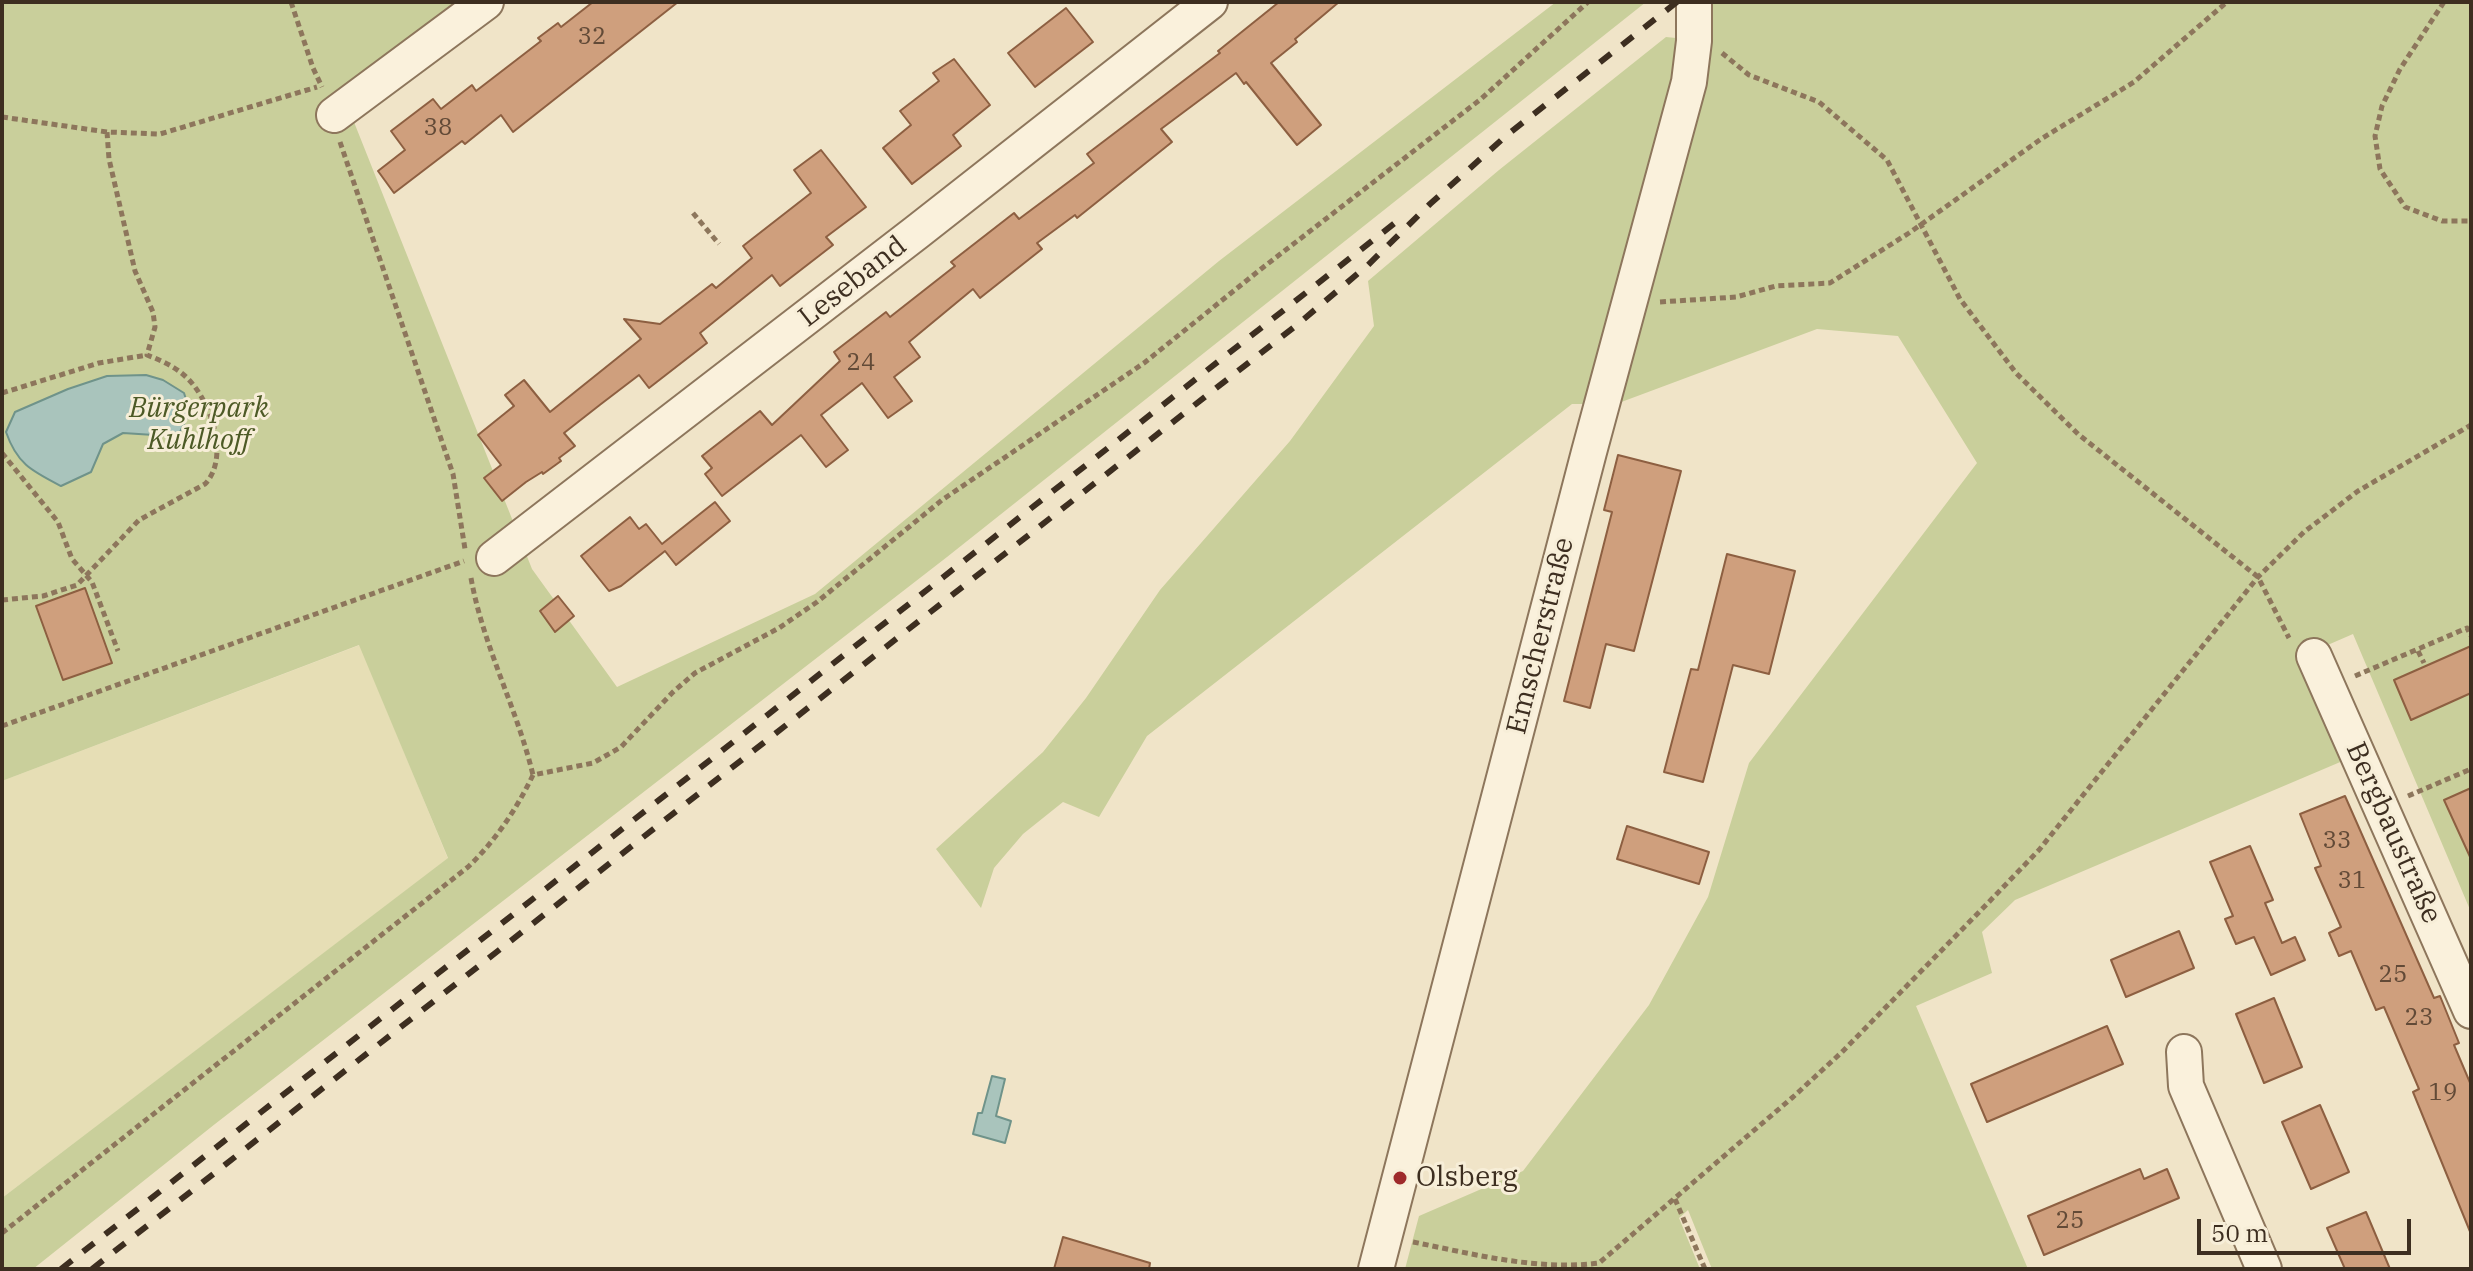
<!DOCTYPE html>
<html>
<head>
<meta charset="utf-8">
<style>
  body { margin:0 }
  #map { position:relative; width:2473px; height:1271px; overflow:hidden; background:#f0e4c8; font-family:"IBM Plex Serif",serif }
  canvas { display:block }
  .frame { position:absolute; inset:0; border:4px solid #3d2e20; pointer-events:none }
  .scale { position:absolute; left:2197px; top:1219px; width:214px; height:36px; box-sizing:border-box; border:4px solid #3d2e20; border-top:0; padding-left:10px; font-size:24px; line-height:28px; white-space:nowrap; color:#3d2e20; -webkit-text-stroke:6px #f7eed8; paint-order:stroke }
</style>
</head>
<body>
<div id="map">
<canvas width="2473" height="1271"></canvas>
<div class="frame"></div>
<div class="scale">50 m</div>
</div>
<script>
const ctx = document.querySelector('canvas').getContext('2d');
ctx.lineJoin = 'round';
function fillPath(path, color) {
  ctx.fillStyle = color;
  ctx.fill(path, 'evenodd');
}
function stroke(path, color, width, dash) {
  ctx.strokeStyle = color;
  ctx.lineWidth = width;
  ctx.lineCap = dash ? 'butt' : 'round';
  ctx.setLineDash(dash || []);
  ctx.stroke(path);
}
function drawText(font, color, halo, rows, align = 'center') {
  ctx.font = font + ' "IBM Plex Serif",serif';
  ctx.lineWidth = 6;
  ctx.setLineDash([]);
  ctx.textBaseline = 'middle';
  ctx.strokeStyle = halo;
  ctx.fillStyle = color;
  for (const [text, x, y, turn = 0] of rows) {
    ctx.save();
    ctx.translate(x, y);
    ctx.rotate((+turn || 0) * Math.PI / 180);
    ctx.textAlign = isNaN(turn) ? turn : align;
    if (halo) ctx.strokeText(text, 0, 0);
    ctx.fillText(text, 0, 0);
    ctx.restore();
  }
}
const farmland = new Path2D(`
  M 360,645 L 448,859 L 2,1198 L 2,781 Z`);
const green = new Path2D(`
  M 2,2 L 472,2 L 344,97 L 532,569 L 617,687 L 815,594 L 1219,261 L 1556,2 L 1646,2 L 947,557 L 215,1124 L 33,1269 L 2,1269 L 2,1198 L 448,858 L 359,645 L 2,781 Z
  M 1709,2 L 2471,2 L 2471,912 L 2353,634 L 2300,657 L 2345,760 L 2015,900 L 1982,932 L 1992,973 L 1916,1006 L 2028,1269 L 1712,1269 L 1688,1210 L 1679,1218 L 1700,1269 L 1405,1269 L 1419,1216 L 1523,1171 L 1649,1005 L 1708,897 L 1749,763 L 1977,463 L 1898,336 L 1817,329 L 1616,404 Z
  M 1666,37 L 1686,39 L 1591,404 L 1572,404 L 1147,736 L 1099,817 L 1063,802 L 1023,834 L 994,868 L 981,908 L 936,849 L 1043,752 L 1086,698 L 1160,590 L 1290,441 L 1374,326 L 1368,281 L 1499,170 Z`);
const water = new Path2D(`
  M 146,375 L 163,380 L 184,393 L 190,412 L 180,432 L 154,435 L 123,433 L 103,444 L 91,472 L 61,486 C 32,471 17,464 6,432 L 15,412 L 68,389 L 107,376 Z
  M 992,1076 L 1005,1079 L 996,1116 L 1011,1121 L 1005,1143 L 973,1134 L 978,1113 L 982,1113 Z`);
const building = new Path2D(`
  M 593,2 L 678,2 L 513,132 L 501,115 L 465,144 L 462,141 L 394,193 L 378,171 L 405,150 L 391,131 L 433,99 L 441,109 L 472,85 L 476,91 L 541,41 L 538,38 L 558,23 L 561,27 Z
  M 1279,2 L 1339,2 L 1295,39 L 1297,42 L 1271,63 L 1321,125 L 1297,145 L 1246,82 L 1244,84 L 1236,73 L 1161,129 L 1172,142 L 1077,218 L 1075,215 L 1037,243 L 1042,249 L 980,298 L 973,289 L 909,342 L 920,357 L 894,377 L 912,401 L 888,418 L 862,383 L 821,415 L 848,450 L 826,467 L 801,435 L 722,496 L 705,474 L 712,468 L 702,456 L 760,411 L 772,425 L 840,361 L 834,352 L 886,312 L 890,317 L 955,266 L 951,262 L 1014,213 L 1019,219 L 1094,163 L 1087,154 L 1220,53 L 1218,51 Z
  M 1066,8 L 1093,42 L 1035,87 L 1008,53 Z
  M 954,59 L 990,105 L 953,135 L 961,146 L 912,184 L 883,148 L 911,125 L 900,111 L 939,81 L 933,73 Z
  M 821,150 L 866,207 L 826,237 L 833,245 L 780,286 L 772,275 L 700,333 L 707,343 L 649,388 L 639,375 L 601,404 L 564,433 L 575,446 L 559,458 L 561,461 L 543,474 L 542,472 L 526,482 L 502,501 L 484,478 L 501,465 L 478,435 L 514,406 L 505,395 L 524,380 L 550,412 L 641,339 L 624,319 L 660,324 L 712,284 L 716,288 L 752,258 L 743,246 L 811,193 L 794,170 Z
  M 1618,455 L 1681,471 L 1634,651 L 1606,644 L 1590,708 L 1564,701 L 1612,512 L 1604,510 Z
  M 715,502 L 730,521 L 676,565 L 665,551 L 621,586 L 609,591 L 581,556 L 630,517 L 639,529 L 646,524 L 662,544 Z
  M 1727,554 L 1795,571 L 1769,674 L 1733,665 L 1703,782 L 1664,772 L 1691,669 L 1698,670 Z
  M 85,588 L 112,663 L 63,680 L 36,606 Z
  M 558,596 L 574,616 L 555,632 L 540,611 Z
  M 2471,646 L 2471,693 L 2411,720 L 2394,680 Z
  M 2471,788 L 2471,859 L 2444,800 Z
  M 2345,796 L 2434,998 L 2440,996 L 2459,1043 L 2454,1045 L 2471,1085 L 2471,1234 L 2413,1092 L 2419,1089 L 2384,1007 L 2376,1010 L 2351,951 L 2339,956 L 2329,933 L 2341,927 L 2315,868 L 2321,866 L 2300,814 Z
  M 1627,826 L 1709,852 L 1699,884 L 1617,859 Z
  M 2250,846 L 2273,900 L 2265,903 L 2282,943 L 2295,937 L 2305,960 L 2271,975 L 2254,937 L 2236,944 L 2225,919 L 2233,916 L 2210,862 Z
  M 2179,931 L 2194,968 L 2126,997 L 2111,960 Z
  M 2274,998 L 2302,1067 L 2264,1083 L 2236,1014 Z
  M 2107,1026 L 2123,1064 L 1987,1122 L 1971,1084 Z
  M 2320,1105 L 2349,1172 L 2311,1189 L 2282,1122 Z
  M 2140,1169 L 2144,1179 L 2167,1169 L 2179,1198 L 2044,1255 L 2028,1216 Z
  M 2366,1212 L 2390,1269 L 2345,1269 L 2327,1228 Z
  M 1063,1237 L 1150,1263 L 1149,1269 L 1054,1269 Z`);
const path = new Path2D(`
  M 291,2 L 313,68 L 322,87
  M 2444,2 L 2400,69 L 2382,106 L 2375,136 L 2380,169 L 2405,207 L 2442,221 L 2471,221
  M 1722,53 L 1749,75 L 1819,102 L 1887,160 L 1960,299 L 2016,373 L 2078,434 L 2258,577 L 2289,638
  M 2,117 L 107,132
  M 340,142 L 453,474 L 465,549
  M 693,213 L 719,244
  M 1660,302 L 1736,297 L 1776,286 L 1830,283 L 1909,233 L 2041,139 L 2134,82 L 2227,2
  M 2,393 L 99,363 L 147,355
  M 2,453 L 58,522 L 72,559 L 92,582 L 118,651
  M 471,578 C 483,646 517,708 533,775
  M 2,600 L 43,596 L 77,585 L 139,520 L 205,484 C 231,457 210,398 185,376 C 174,366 160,360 147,355 L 155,327 L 153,312 L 135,271 L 109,159 L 107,132 L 160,134 L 317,87
  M 2418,651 L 2424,663
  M 2355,676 L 2467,628 L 2471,636
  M 2,726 L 464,561
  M 2408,796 L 2471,769
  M 1675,1199 L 1705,1269
  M 2,1233 L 468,867 C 496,840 516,810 533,775 L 593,763 L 621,747 L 673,692 L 695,673 L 779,628 L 817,602 L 942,500 L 1144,363 L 1261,269 L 1481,99 L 1588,2
  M 1413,1242 C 1473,1254 1538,1271 1599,1263 L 1793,1097 L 1842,1052 L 1985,906 L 2039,850 L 2258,577 L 2304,532 L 2358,491 L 2471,425`);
const minor = new Path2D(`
  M 334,115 L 486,2
  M 494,558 L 917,232 L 1210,2
  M 2314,656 L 2471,1011
  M 2184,1052 L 2186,1086 L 2264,1269
  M 1376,1269 L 1589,452 L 1689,82 L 1694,41 L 1694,2`);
const rail = new Path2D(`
  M 61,1269 L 1405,215
  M 92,1269 L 1298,324 L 1368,265 L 1430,204 L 1507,135 L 1677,2`);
const markers = [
  [1400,1178,8,"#9e2a2b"]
];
const numberNames = [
  ["32",592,37],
  ["38",438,128],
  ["24",861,363],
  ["33",2337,841],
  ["31",2352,881],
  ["25",2393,975],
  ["23",2419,1018],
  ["19",2443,1093],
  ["25",2070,1221]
];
const streetNames = [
  ["Leseband",853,282,-38],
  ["Emscherstraße",1541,636,-76],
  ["Bergbaustraße",2393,833,66]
];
const parkNames = [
  ["Bürgerpark",199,409],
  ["Kuhlhoff",199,441]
];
const poiNames = [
  ["Olsberg",1416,1178]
];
fillPath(farmland, '#e6deb5');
fillPath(green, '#c9cf9b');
fillPath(water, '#a9c4bc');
stroke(water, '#6f938a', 2);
fillPath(building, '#cf9f7d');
stroke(building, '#8d5f41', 2);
stroke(minor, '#8d765c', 38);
stroke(path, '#8d765c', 5, [6, 4]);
stroke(minor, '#faf1dc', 34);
stroke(rail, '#3d2e20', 6, [14, 14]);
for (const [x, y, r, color] of markers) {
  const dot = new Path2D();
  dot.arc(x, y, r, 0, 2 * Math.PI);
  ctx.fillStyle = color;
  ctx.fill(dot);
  stroke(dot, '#f7eed8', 3);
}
drawText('24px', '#624a37', null, numberNames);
drawText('28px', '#3d2e20', '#f7eed8', streetNames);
drawText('italic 28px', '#4d5a26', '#f7eed8', parkNames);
drawText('28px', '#3d2e20', '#f7eed8', poiNames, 'left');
</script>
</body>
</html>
